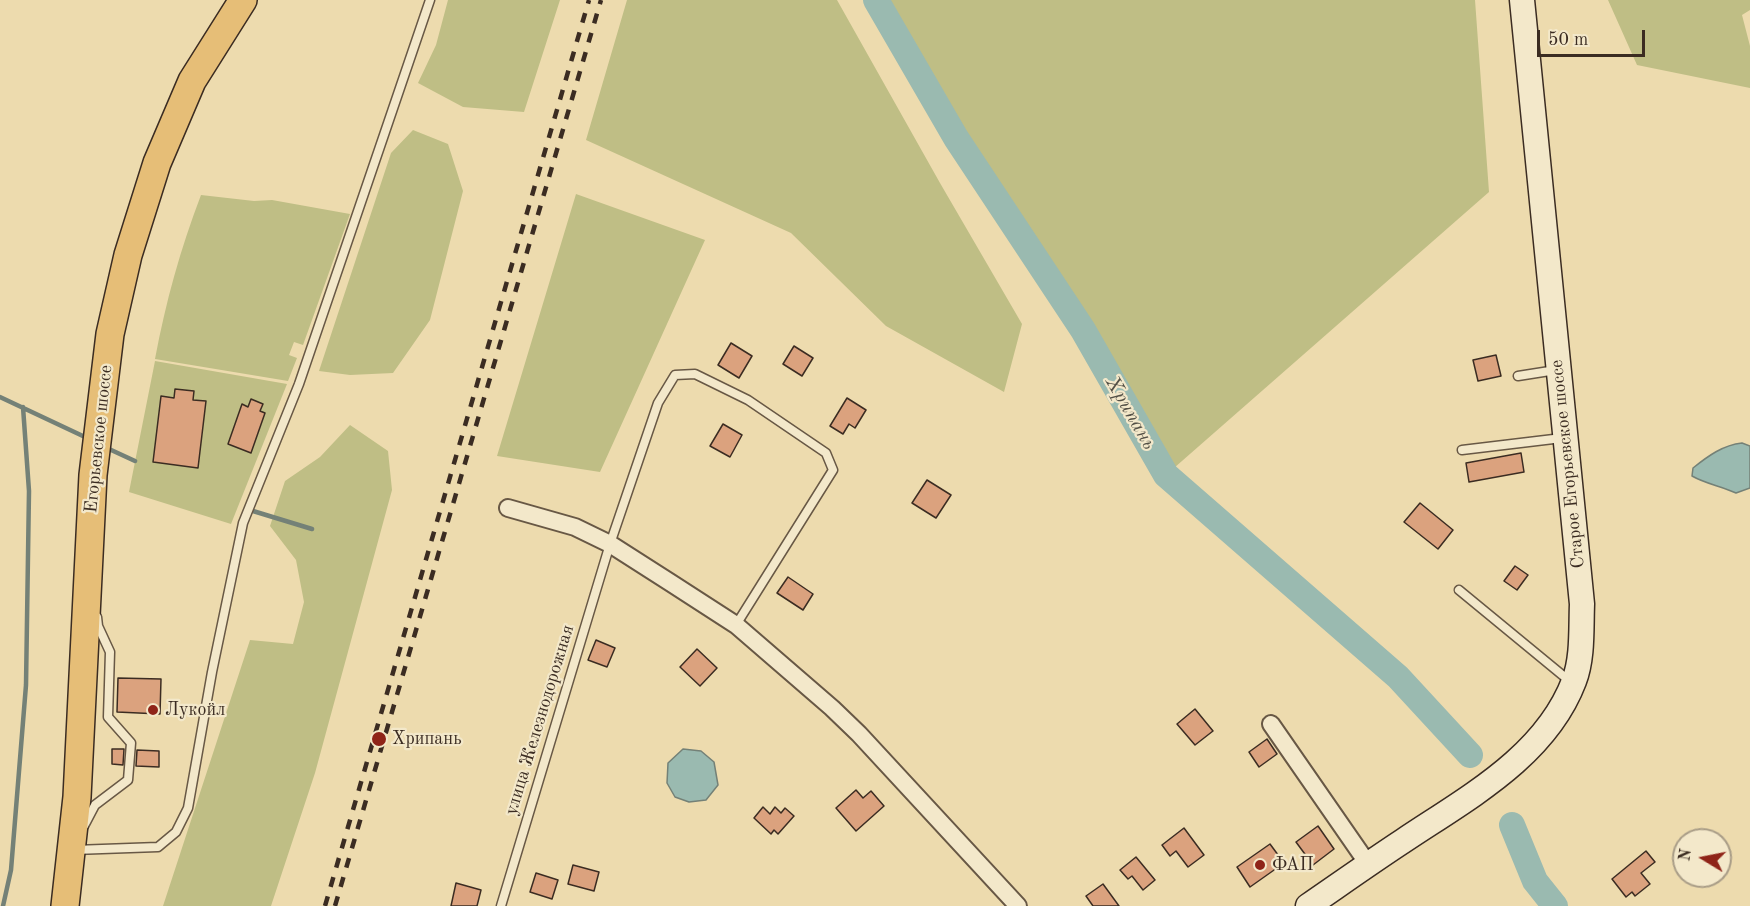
<!DOCTYPE html>
<html>
<head>
<meta charset="utf-8">
<style>
  body { margin:0 }
  #map { position:relative; width:1750px; height:906px; overflow:hidden; background:#eddbae; font-family:"Old Standard TT",serif }
  canvas { display:block }
  .north { position:absolute; left:1672px; top:828px; width:60px; height:60px; box-sizing:border-box; background:#f3e8ca; border:2px solid #a99d87; border-radius:50%; rotate:280deg; font-size:16px; font-weight:700; line-height:24px; text-align:center; color:#3b2c22 }
  .north::after { content:''; display:block; margin:auto; width:21px; height:27px; background:#8f2418; clip-path:polygon(50% 0,100% 100%,50% 72%,0 100%) }
  .scale { position:absolute; left:1537px; top:30px; width:108px; height:27px; box-sizing:border-box; border:3px solid #3b2c22; border-top:0; padding-left:8px; font-size:18px; line-height:21px; white-space:nowrap; color:#3b2c22; -webkit-text-stroke:4px #f3e8ca; paint-order:stroke }
</style>
</head>
<body>
<div id="map">
<canvas width="1750" height="906"></canvas>
<div class="north">N</div>
<div class="scale">50 m</div>
</div>
<script>
const ctx = document.querySelector('canvas').getContext('2d');
ctx.lineJoin = 'round';
function fillPath(path, color) {
  ctx.fillStyle = color;
  ctx.fill(path, 'evenodd');
}
function stroke(path, color, width, dash) {
  ctx.strokeStyle = color;
  ctx.lineWidth = width;
  ctx.lineCap = dash ? 'butt' : 'round';
  ctx.setLineDash(dash || []);
  ctx.stroke(path);
}
function drawText(font, color, halo, rows, align = 'center') {
  ctx.font = font + ' "Old Standard TT",serif';
  ctx.lineWidth = 4.5;
  ctx.setLineDash([]);
  ctx.textBaseline = 'middle';
  ctx.strokeStyle = halo;
  ctx.fillStyle = color;
  for (const [text, x, y, turn = 0] of rows) {
    ctx.save();
    ctx.translate(x, y);
    ctx.rotate((+turn || 0) * Math.PI / 180);
    ctx.textAlign = isNaN(turn) ? turn : align;
    if (halo) ctx.strokeText(text, 0, 0);
    ctx.fillText(text, 0, 0);
    ctx.restore();
  }
}
const green = new Path2D(`
  M 448,0 L 560,0 L 524,112 L 463,107 L 418,83 L 436,45 Z
  M 627,0 L 837,0 L 940,183 L 1022,324 L 1004,392 L 886,326 L 791,233 L 586,140 Z
  M 876,0 L 1475,0 L 1489,192 L 1166,475 L 1083,330 L 956,138 Z
  M 1608,0 L 1750,0 L 1750,10 L 1742,15 L 1750,46 L 1750,88 L 1637,65 Z
  M 413,130 L 448,144 L 463,191 L 430,320 L 393,373 L 350,375 L 319,371 L 391,153 Z
  M 576,194 L 705,240 L 600,472 L 497,456 Z
  M 201,195 L 254,201 L 272,200 L 350,214 L 303,345 L 294,342 L 289,355 L 297,358 L 288,381 L 155,359 C 166,301 180,250 201,195 Z
  M 155,361 L 287,384 L 231,524 L 129,492 Z
  M 350,425 L 388,451 L 392,490 L 315,773 L 271,906 L 163,906 L 250,640 L 293,644 L 304,602 L 296,560 L 270,526 L 285,481 L 320,457 Z`);
const water = new Path2D(`
  M 1742,443 L 1750,446 L 1750,488 L 1736,493 C 1721,486 1706,484 1692,476 L 1693,468 C 1708,456 1723,445 1742,443 Z
  M 683,749 L 701,751 L 714,762 L 718,785 L 706,800 L 689,802 L 675,797 L 667,783 L 668,763 Z`);
const stream = new Path2D(`
  M 0,397 L 85,437
  M 109,449 L 135,461
  M 253,511 L 312,529
  M 3,906 L 11,870 L 26,685 L 29,491 L 23,407`);
const river = new Path2D(`
  M 876,0 L 956,138 L 1083,330 L 1166,475 L 1398,677 L 1470,755
  M 1512,825 L 1535,881 L 1555,906`);
const building = new Path2D(`
  M 731,343 L 752,356 L 739,378 L 718,365 Z
  M 794,346 L 813,358 L 802,376 L 783,364 Z
  M 1496,355 L 1501,376 L 1478,381 L 1473,360 Z
  M 175,389 L 194,391 L 193,400 L 206,401 L 198,468 L 153,462 L 161,396 L 174,398 Z
  M 847,398 L 866,410 L 855,428 L 849,424 L 843,434 L 830,426 Z
  M 251,399 L 263,404 L 260,411 L 265,413 L 251,453 L 228,444 L 242,404 L 248,407 Z
  M 723,424 L 742,435 L 730,457 L 710,446 Z
  M 1521,453 L 1524,472 L 1469,482 L 1466,463 Z
  M 927,480 L 951,495 L 936,518 L 912,503 Z
  M 1420,503 L 1453,530 L 1438,549 L 1404,522 Z
  M 1515,566 L 1528,575 L 1517,590 L 1504,581 Z
  M 788,577 L 813,594 L 803,610 L 777,593 Z
  M 596,640 L 615,648 L 607,667 L 588,660 Z
  M 697,649 L 717,668 L 700,686 L 680,667 Z
  M 118,678 L 161,679 L 160,714 L 117,712 Z
  M 1195,709 L 1213,731 L 1195,745 L 1177,724 Z
  M 1267,739 L 1277,754 L 1259,767 L 1249,752 Z
  M 112,749 L 124,749 L 123,765 L 112,764 Z
  M 137,750 L 159,751 L 159,767 L 136,766 Z
  M 856,790 L 863,798 L 871,791 L 884,806 L 856,831 L 836,808 Z
  M 763,807 L 770,814 L 775,807 L 781,813 L 785,808 L 794,816 L 778,834 L 774,830 L 771,834 L 754,818 Z
  M 1318,826 L 1334,849 L 1313,865 L 1296,842 Z
  M 1184,828 L 1204,855 L 1188,867 L 1176,851 L 1170,856 L 1162,845 Z
  M 1270,844 L 1284,863 L 1250,887 L 1237,867 Z
  M 1646,851 L 1655,862 L 1641,873 L 1650,884 L 1635,896 L 1632,892 L 1626,897 L 1612,879 Z
  M 1136,857 L 1155,880 L 1143,890 L 1132,876 L 1128,879 L 1120,870 Z
  M 573,865 L 599,872 L 594,891 L 568,884 Z
  M 536,873 L 558,880 L 552,899 L 530,892 Z
  M 456,883 L 481,890 L 477,906 L 451,906 Z
  M 1103,884 L 1119,906 L 1093,906 L 1086,896 Z`);
const lane = new Path2D(`
  M 1518,376 L 1556,370
  M 1462,450 L 1562,438
  M 1459,590 L 1572,683
  M 84,826 L 95,805 L 128,780 L 131,743 L 108,717 L 110,652 L 98,626 L 97,617
  M 74,850 L 158,847 L 176,832 L 188,808 L 212,672 L 243,523 L 299,384 L 430,0
  M 501,906 L 610,544 L 658,403 L 675,375 L 695,374 L 748,400 L 826,453 L 833,470 L 736,625`);
const street = new Path2D(`
  M 508,508 L 575,527 L 610,544 L 671,583 L 736,625 L 832,708 L 859,734 L 1018,906
  M 1271,724 L 1368,864`);
const secondary = new Path2D(`
  M 1308,906 C 1340,884 1371,862 1403,841 C 1467,798 1545,757 1574,681 C 1583,658 1581,628 1582,604 L 1522,0`);
const primary = new Path2D(`
  M 65,906 L 77,797 L 93,475 L 110,334 L 128,255 L 157,163 L 192,81 L 243,0`);
const rail = new Path2D(`
  M 325,906 L 589,0
  M 335,906 L 601,0`);
const markers = [
  [153,710,6,"#8f2418"],
  [379,739,8,"#8f2418"],
  [1260,865,6,"#8f2418"]
];
const streetNames = [
  ["Егорьевское шоссе",99,439,-84],
  ["Старое Егорьевское шоссе",1568,464,-96],
  ["улица Железнодорожная",540,720,-73]
];
const poiNames = [
  ["Лукойл",165,710],
  ["Хрипань",392,739],
  ["ФАП",1272,865]
];
const waterNames = [
  ["Хрипань",1130,413,60]
];
fillPath(green, '#bfbe85');
fillPath(water, '#9abab0');
stroke(water, '#748177', 1.5);
stroke(stream, '#748177', 4.5);
stroke(river, '#9abab0', 26);
fillPath(building, '#dba27e');
stroke(building, '#3b2c22', 1.5);
stroke(lane, '#685845', 11);
stroke(street, '#685845', 20);
stroke(secondary, '#3b2c22', 27);
stroke(primary, '#3b2c22', 30);
stroke(lane, '#f3e8ca', 8);
stroke(street, '#f3e8ca', 16);
stroke(secondary, '#f3e8ca', 24);
stroke(primary, '#e6be77', 27);
stroke(rail, '#3b2c22', 4.5, [10, 10]);
for (const [x, y, r, color] of markers) {
  const dot = new Path2D();
  dot.arc(x, y, r, 0, 2 * Math.PI);
  ctx.fillStyle = color;
  ctx.fill(dot);
  stroke(dot, '#f3e8ca', 2);
}
drawText('18px', '#3b2c22', '#f3e8ca', streetNames);
drawText('18px', '#3b2c22', '#f3e8ca', poiNames, 'left');
drawText('italic 20px', '#535046', '#f3e8ca', waterNames);
</script>
</body>
</html>
